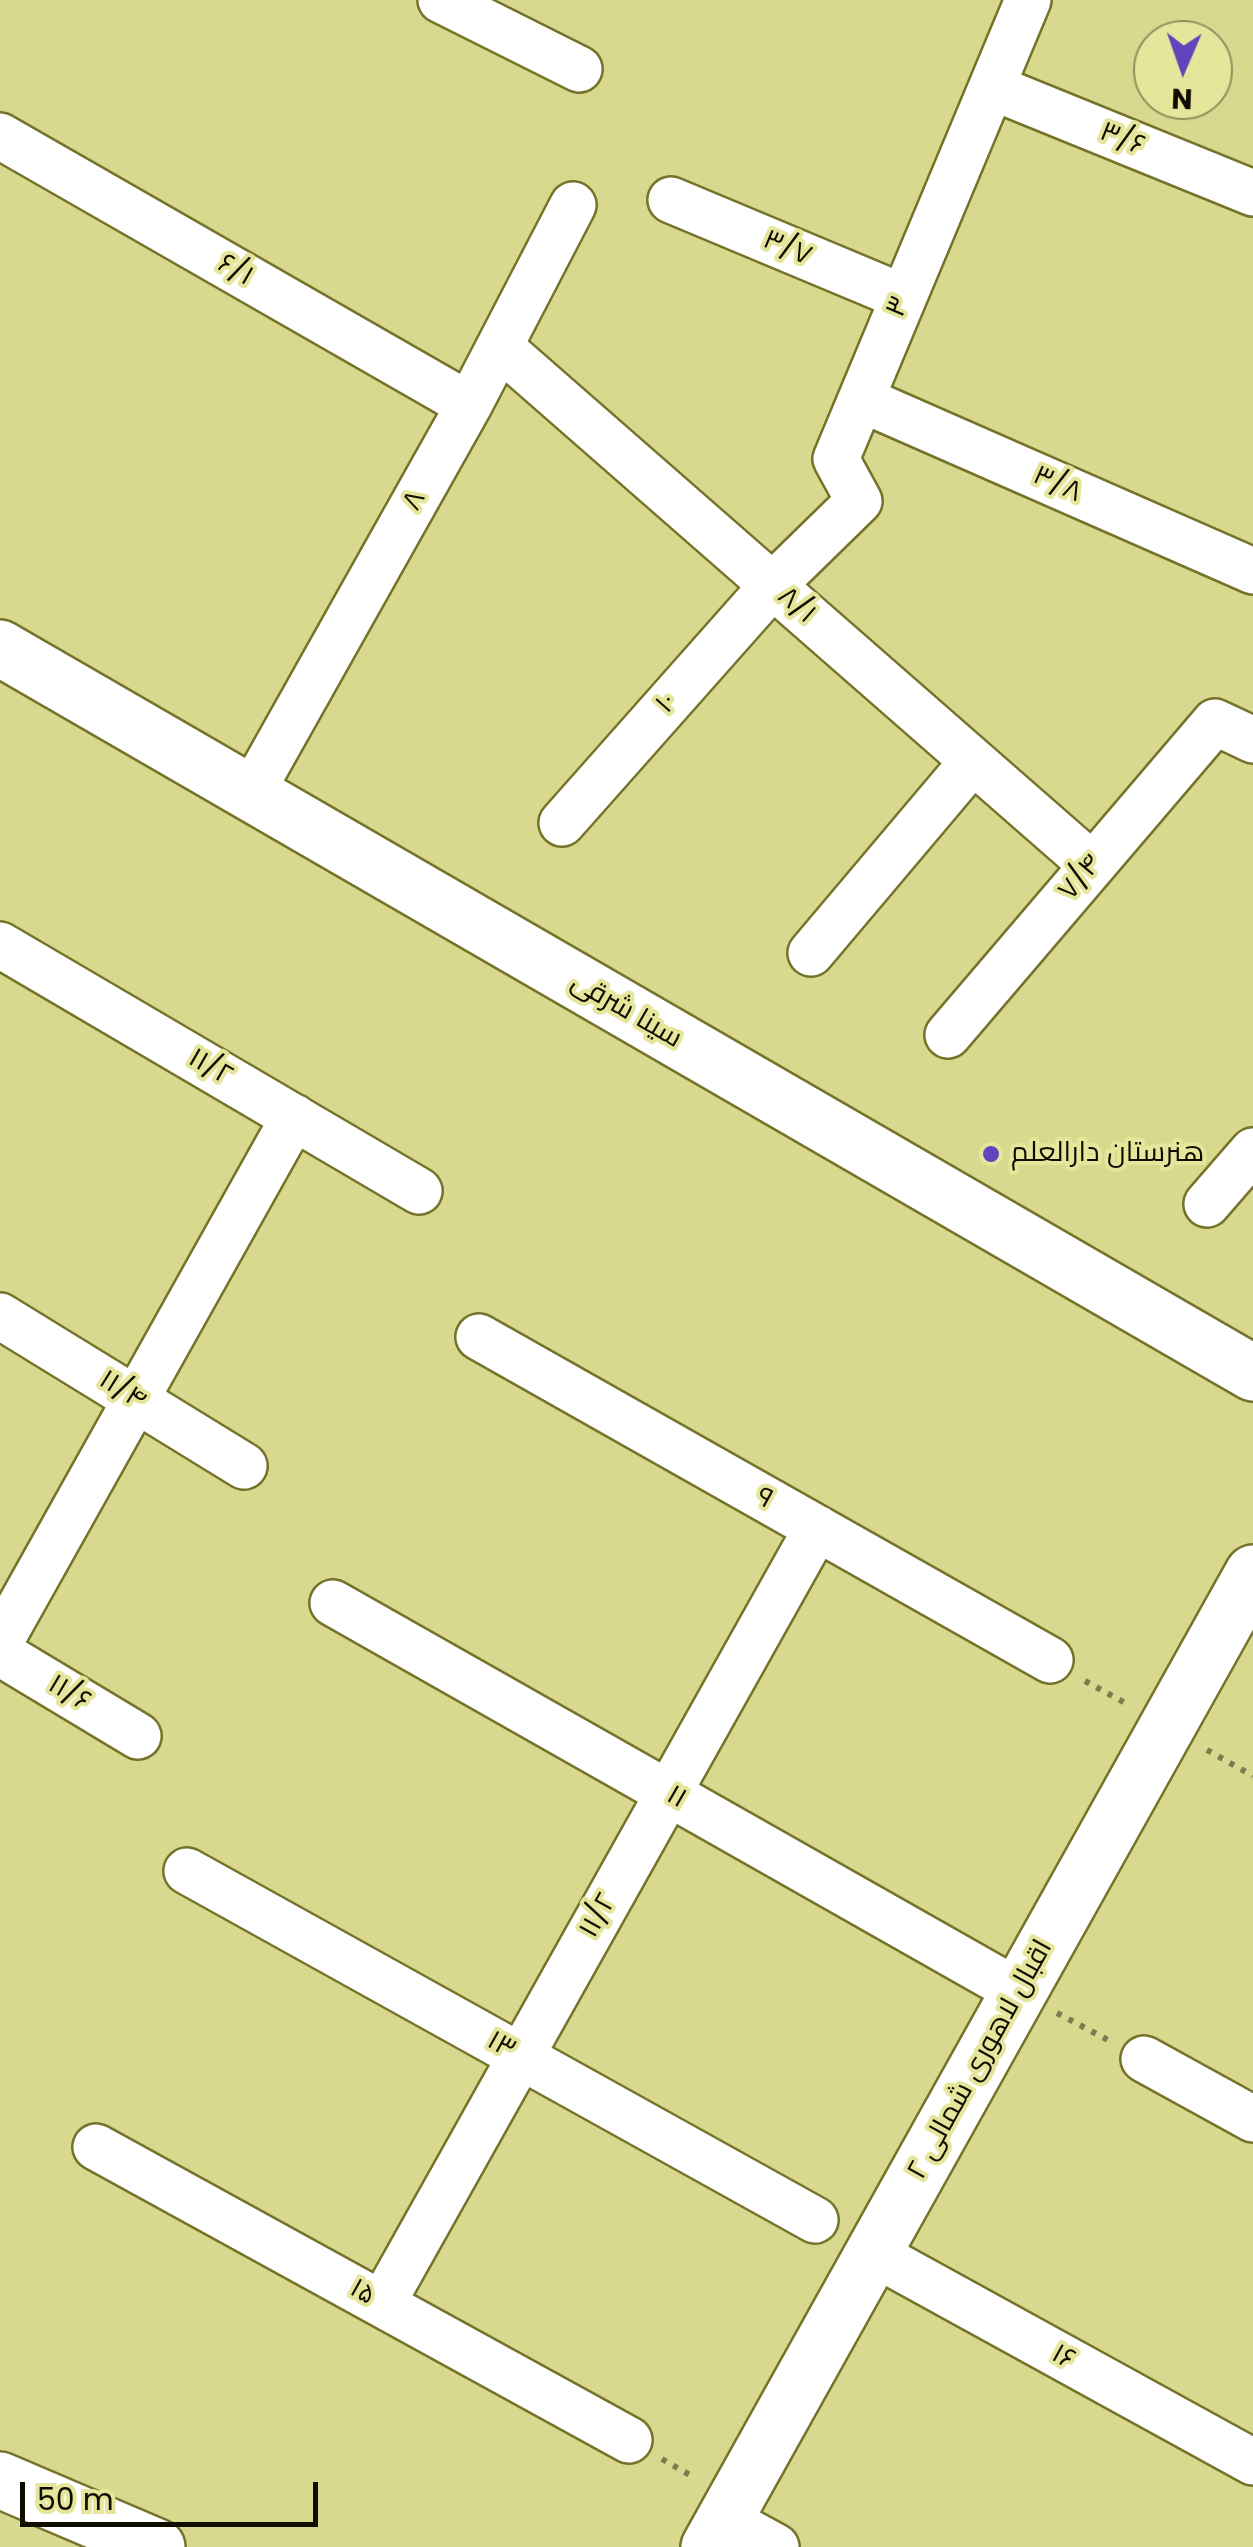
<!DOCTYPE html>
<html>
<head>
<meta charset="utf-8">
<style>
  body { margin:0 }
  #map { position:relative; width:1253px; height:2547px; overflow:hidden; background:#d8d88e; font-family:Poppins,sans-serif }
  canvas { display:block }
  .north { position:absolute; left:1133px; top:20px; width:100px; height:100px; box-sizing:border-box; background:#e5e59b; border:2px solid #8f8f5d; border-radius:50%; rotate:182deg; font-size:28px; font-weight:700; line-height:40px; text-align:center; color:#0f0d00 }
  .north::after { content:''; display:block; margin:auto; width:35px; height:45px; background:#6045bd; clip-path:polygon(50% 0,100% 100%,50% 72%,0 100%) }
  .scale { position:absolute; left:20px; top:2482px; width:298px; height:45px; box-sizing:border-box; border:5px solid #0f0d00; border-top:0; padding-left:12px; font-size:30px; line-height:35px; white-space:nowrap; color:#0f0d00; -webkit-text-stroke:8px #e5e59b; paint-order:stroke }
</style>
</head>
<body>
<div id="map">
<canvas width="1253" height="2547"></canvas>
<div class="north">N</div>
<div class="scale">50 m</div>
</div>
<script>
const ctx = document.querySelector('canvas').getContext('2d');
ctx.lineJoin = 'round';
function stroke(path, color, width, dash) {
  ctx.strokeStyle = color;
  ctx.lineWidth = width;
  ctx.lineCap = dash ? 'butt' : 'round';
  ctx.setLineDash(dash || []);
  ctx.stroke(path);
}
function drawText(font, color, halo, rows, align = 'center') {
  ctx.font = font + ' Poppins,Cairo,sans-serif';
  ctx.lineWidth = 8;
  ctx.setLineDash([]);
  ctx.textBaseline = 'middle';
  ctx.strokeStyle = halo;
  ctx.fillStyle = color;
  for (const [text, x, y, turn = 0] of rows) {
    ctx.save();
    ctx.translate(x, y);
    ctx.rotate((+turn || 0) * Math.PI / 180);
    ctx.textAlign = isNaN(turn) ? turn : align;
    if (halo) ctx.strokeText(text, 0, 0);
    ctx.fillText(text, 0, 0);
    ctx.restore();
  }
}
const path = new Path2D(`
  M 1085,1681 L 1127,1704
  M 1207,1750 L 1253,1776
  M 1057,2013 L 1108,2040
  M 662,2459 L 695,2478`);
const street = new Path2D(`
  M 441,0 L 579,69
  M 992,87 L 1253,193
  M 0,136 L 469,405
  M 671,200 L 903,297
  M 500,347 L 1092,865
  M 861,399 L 1253,571
  M 251,793 L 469,405 L 573,205
  M 562,823 L 772,586 L 859,501 L 836,459 L 1028,0
  M 0,945 L 419,1191
  M 811,953 L 973,761
  M 948,1035 L 1215,722 L 1253,740
  M 1207,1204 L 1253,1151
  M 0,1316 L 244,1466
  M 479,1337 L 1050,1660
  M 333,1603 L 1019,1992
  M 0,1642 L 294,1117
  M 0,1653 L 138,1736
  M 187,1871 L 815,2220
  M 1144,2059 L 1253,2119
  M 96,2147 L 629,2440
  M 873,2253 L 1253,2462
  M 382,2304 L 817,1528
  M 725,2519 L 776,2547`);
const secondary = new Path2D(`
  M 0,648 L 1253,1373
  M 709,2547 L 1253,1573`);
const primary = new Path2D(`
  M 0,2480 L 157,2547`);
const markers = [
  [991,1154,10,"#6045bd"]
];
const streetNames = [
  ["۳/۶",1122,140,22],
  ["۳/۷",787,249,23],
  ["۶/۱",235,271,30],
  ["۳",899,307,-67],
  ["۳/۸",1057,485,24],
  ["۸",415,501,-61],
  ["۸/۱",796,606,41],
  ["۱۰",667,704,-48],
  ["۷/۴",1081,878,-50],
  ["سینا شرقی",626,1011,30],
  ["۱۱/۲",210,1068,30],
  ["۱۱/۴",122,1391,32],
  ["۹",764,1499,29],
  ["۱۱/۶",69,1694,31],
  ["۱۱",676,1798,30],
  ["۱۱/۲",599,1916,-61],
  ["۱۳",501,2046,29],
  ["اقبال لاهوری شمالی ۲",981,2060,-61],
  ["۱۵",362,2293,29],
  ["۱۶",1063,2358,29]
];
const poiNames = [
  ["هنرستان دارالعلم",1011,1154]
];
stroke(street, '#75732a', 50);
stroke(secondary, '#75732a', 60);
stroke(primary, '#75732a', 60);
stroke(path, '#7d7c4e', 6, [5, 8]);
stroke(street, '#fff', 45);
stroke(secondary, '#fff', 55);
stroke(primary, '#fff', 55);
for (const [x, y, r, color] of markers) {
  const dot = new Path2D();
  dot.arc(x, y, r, 0, 2 * Math.PI);
  ctx.fillStyle = color;
  ctx.fill(dot);
  stroke(dot, '#e5e59b', 4);
}
drawText('28px', '#0f0d00', '#e5e59b', streetNames);
drawText('28px', '#0f0d00', '#e5e59b', poiNames, 'left');
</script>
</body>
</html>
